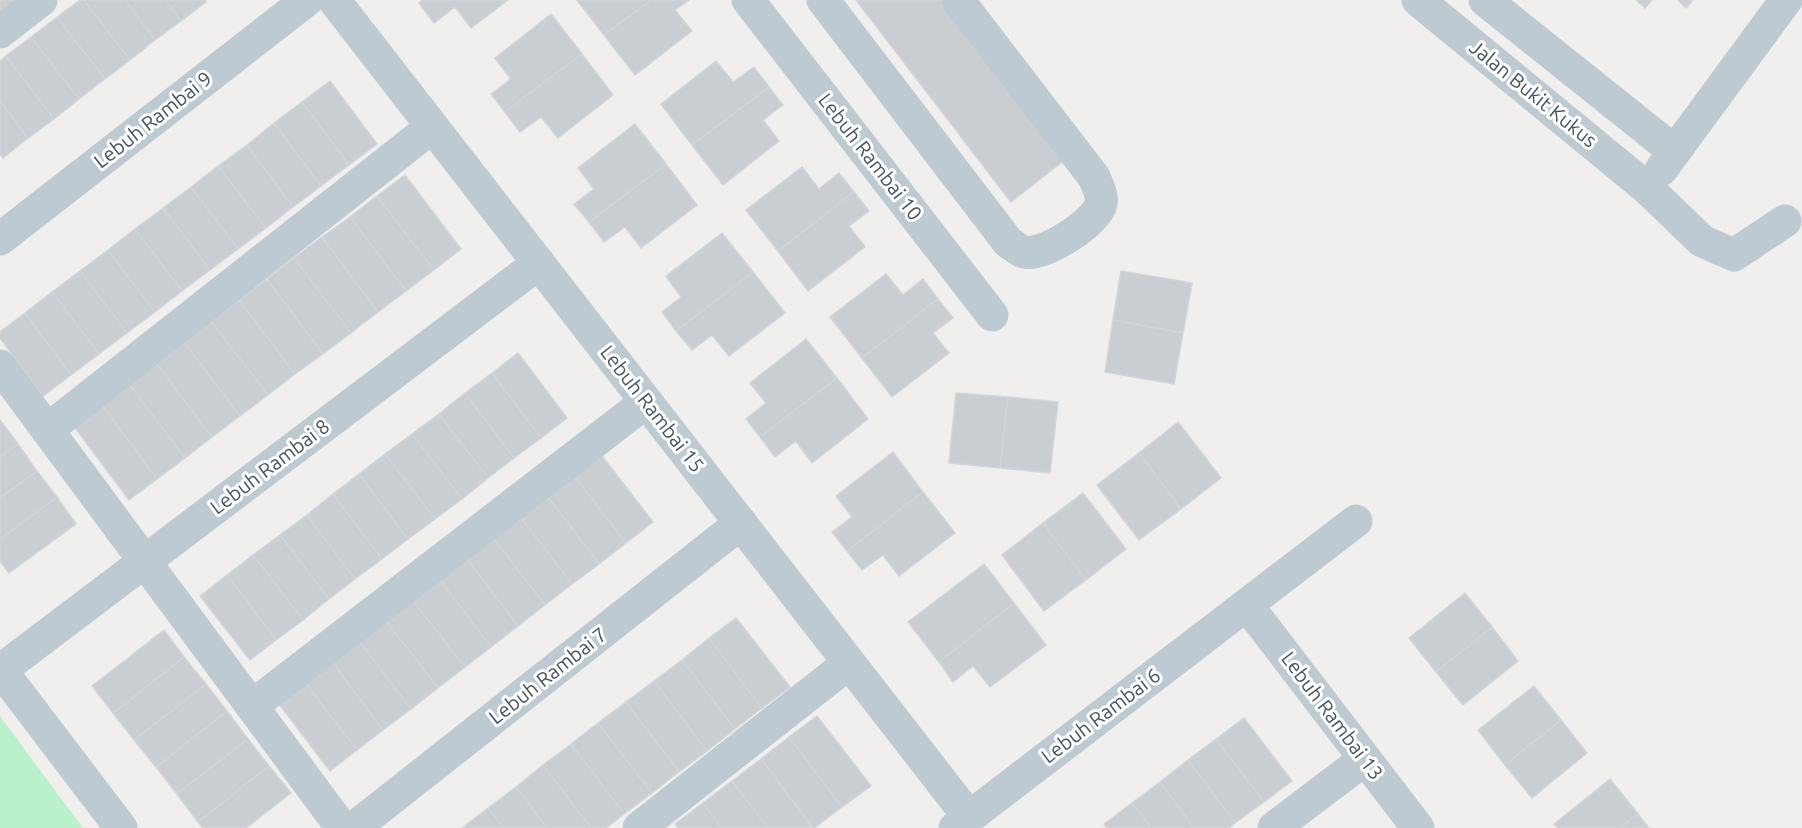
<!DOCTYPE html>
<html>
<head>
<meta charset="utf-8">
<style>
  body { margin:0 }
  canvas { display:block; background:#f1eeee }
</style>
</head>
<body>
<canvas width="1802" height="828"></canvas>
<script>
const ctx = document.querySelector('canvas').getContext('2d');
ctx.lineJoin = 'round';
function fillPath(path, color) {
  ctx.fillStyle = color;
  ctx.fill(path, 'evenodd');
}
function stroke(path, color, width, dash) {
  ctx.strokeStyle = color;
  ctx.lineWidth = width;
  ctx.lineCap = dash ? 'butt' : 'round';
  ctx.setLineDash(dash || []);
  ctx.stroke(path);
}
function drawText(font, color, halo, rows, align = 'center') {
  ctx.font = font + ' Ubuntu,sans-serif';
  ctx.lineWidth = 6;
  ctx.setLineDash([]);
  ctx.textBaseline = 'middle';
  ctx.strokeStyle = halo;
  ctx.fillStyle = color;
  for (const [text, x, y, turn = 0] of rows) {
    ctx.save();
    ctx.translate(x, y);
    ctx.rotate((+turn || 0) * Math.PI / 180);
    ctx.textAlign = isNaN(turn) ? turn : align;
    if (halo) ctx.strokeText(text, 0, 0);
    ctx.fillText(text, 0, 0);
    ctx.restore();
  }
}
const green = new Path2D(`
  M 0,716 L 83,828 L 0,828 Z`);
const building = new Path2D(`
  M 0,0 L 15,0 L 0,12 Z
  M 80,0 L 84,0 L 130,60 L 105,79 L 57,17 Z
  M 84,0 L 125,0 L 155,40 L 130,60 Z
  M 125,0 L 165,0 L 181,21 L 155,40 Z
  M 165,0 L 205,0 L 206,2 L 181,21 Z
  M 423,0 L 508,0 L 471,28 L 455,7 L 434,23 L 419,3 Z
  M 577,0 L 651,0 L 604,35 Z
  M 651,0 L 689,0 L 675,10 L 692,31 L 635,75 L 604,35 Z
  M 856,0 L 953,0 L 1071,155 L 1011,202 Z
  M 1636,0 L 1652,0 L 1645,8 Z
  M 1678,0 L 1693,0 L 1686,8 Z
  M 551,14 L 582,54 L 505,112 L 491,94 L 511,79 L 495,58 Z
  M 57,17 L 105,79 L 79,99 L 31,37 Z
  M 31,37 L 79,99 L 54,119 L 6,56 Z
  M 582,54 L 613,95 L 558,138 L 541,117 L 520,132 L 505,112 Z
  M 6,56 L 54,119 L 28,138 L 0,101 L 0,61 Z
  M 716,61 L 733,82 L 754,67 L 769,87 L 692,145 L 661,104 Z
  M 330,81 L 377,144 L 349,165 L 302,102 Z
  M 769,87 L 783,105 L 763,120 L 779,141 L 723,185 L 692,145 Z
  M 0,101 L 28,138 L 3,158 L 0,154 Z
  M 302,102 L 349,165 L 321,186 L 274,123 Z
  M 274,123 L 321,186 L 293,207 L 247,145 Z
  M 635,124 L 666,164 L 589,222 L 574,204 L 594,189 L 578,168 Z
  M 247,145 L 293,207 L 266,228 L 218,166 Z
  M 666,164 L 697,205 L 641,248 L 625,227 L 604,242 L 589,222 Z
  M 218,166 L 266,228 L 238,249 L 191,187 Z
  M 802,167 L 819,189 L 839,173 L 854,192 L 778,251 L 746,210 Z
  M 405,175 L 461,249 L 434,270 L 377,196 Z
  M 191,187 L 238,249 L 210,270 L 163,208 Z
  M 854,192 L 869,211 L 849,226 L 865,247 L 808,291 L 778,251 Z
  M 377,196 L 434,270 L 406,291 L 350,217 Z
  M 163,208 L 210,270 L 182,291 L 135,229 Z
  M 350,217 L 406,291 L 378,312 L 322,237 Z
  M 135,229 L 182,291 L 155,312 L 108,250 Z
  M 722,233 L 753,272 L 676,331 L 662,312 L 681,297 L 666,276 Z
  M 322,237 L 378,312 L 351,333 L 294,258 Z
  M 108,250 L 155,312 L 127,333 L 80,271 Z
  M 294,258 L 351,333 L 323,354 L 267,279 Z
  M 80,271 L 127,333 L 99,354 L 52,292 Z
  M 1121,271 L 1192,283 L 1183,333 L 1113,320 Z
  M 753,272 L 785,313 L 729,356 L 712,335 L 692,350 L 676,331 Z
  M 886,274 L 903,295 L 923,279 L 938,299 L 862,358 L 830,317 Z
  M 267,279 L 323,354 L 295,374 L 239,300 Z
  M 52,292 L 99,354 L 71,375 L 25,313 Z
  M 938,299 L 953,318 L 933,333 L 949,353 L 892,397 L 862,358 Z
  M 239,300 L 295,374 L 268,395 L 211,321 Z
  M 25,313 L 71,375 L 43,396 L 0,338 L 0,332 Z
  M 1113,320 L 1183,333 L 1174,384 L 1105,372 Z
  M 211,321 L 268,395 L 240,416 L 184,342 Z
  M 806,339 L 837,378 L 760,437 L 746,419 L 766,403 L 750,383 Z
  M 184,342 L 240,416 L 212,437 L 156,363 Z
  M 518,353 L 567,418 L 541,438 L 492,373 Z
  M 156,363 L 212,437 L 185,458 L 128,383 Z
  M 492,373 L 541,438 L 514,458 L 465,393 Z
  M 837,378 L 868,419 L 812,463 L 796,441 L 775,457 L 760,437 Z
  M 128,383 L 185,458 L 157,479 L 101,404 Z
  M 465,393 L 514,458 L 488,478 L 439,414 Z
  M 956,393 L 1008,397 L 1000,468 L 949,463 Z
  M 1008,397 L 1058,402 L 1050,473 L 1000,468 Z
  M 101,404 L 157,479 L 129,500 L 73,425 Z
  M 439,414 L 488,478 L 462,499 L 412,434 Z
  M 0,420 L 18,444 L 0,457 Z
  M 1178,422 L 1221,478 L 1181,509 L 1139,453 Z
  M 412,434 L 462,499 L 435,519 L 385,454 Z
  M 18,444 L 37,471 L 0,498 L 0,457 Z
  M 599,452 L 653,522 L 626,543 L 572,473 Z
  M 893,452 L 923,492 L 847,551 L 832,532 L 852,517 L 836,496 Z
  M 1139,453 L 1181,509 L 1139,540 L 1097,485 Z
  M 385,454 L 435,519 L 408,539 L 359,474 Z
  M 37,471 L 57,497 L 0,539 L 0,498 Z
  M 572,473 L 626,543 L 599,564 L 545,493 Z
  M 359,474 L 408,539 L 382,559 L 333,494 Z
  M 923,492 L 955,533 L 899,576 L 883,555 L 862,570 L 847,551 Z
  M 545,493 L 599,564 L 572,584 L 518,514 Z
  M 1083,493 L 1126,549 L 1086,580 L 1043,523 Z
  M 333,494 L 382,559 L 355,579 L 307,515 Z
  M 57,497 L 76,524 L 9,573 L 0,561 L 0,539 Z
  M 518,514 L 572,584 L 545,605 L 491,535 Z
  M 307,515 L 355,579 L 329,599 L 280,535 Z
  M 1043,523 L 1086,580 L 1044,611 L 1002,555 Z
  M 280,535 L 329,599 L 303,620 L 253,555 Z
  M 491,535 L 545,605 L 518,626 L 464,555 Z
  M 253,555 L 303,620 L 276,640 L 227,575 Z
  M 464,555 L 518,626 L 491,647 L 437,576 Z
  M 984,564 L 1014,603 L 939,662 L 908,622 Z
  M 227,575 L 276,640 L 250,660 L 200,596 Z
  M 437,576 L 491,647 L 465,667 L 410,597 Z
  M 1465,593 L 1492,627 L 1436,672 L 1409,638 Z
  M 410,597 L 465,667 L 438,688 L 384,618 Z
  M 1014,603 L 1046,645 L 990,687 L 973,666 L 953,682 L 939,662 Z
  M 384,618 L 438,688 L 411,709 L 357,638 Z
  M 736,618 L 790,687 L 762,708 L 709,638 Z
  M 1492,627 L 1518,661 L 1463,705 L 1436,672 Z
  M 164,630 L 184,657 L 113,713 L 92,686 Z
  M 357,638 L 411,709 L 383,730 L 330,659 Z
  M 709,638 L 762,708 L 735,729 L 682,660 Z
  M 184,657 L 206,684 L 134,740 L 113,713 Z
  M 330,659 L 383,730 L 357,750 L 303,680 Z
  M 682,660 L 735,729 L 707,751 L 654,681 Z
  M 303,680 L 357,750 L 330,771 L 276,700 Z
  M 654,681 L 707,751 L 679,772 L 626,702 Z
  M 206,684 L 227,711 L 156,767 L 134,740 Z
  M 1534,686 L 1561,720 L 1505,765 L 1478,730 Z
  M 626,702 L 679,772 L 652,793 L 598,723 Z
  M 227,711 L 248,739 L 177,794 L 156,767 Z
  M 817,716 L 871,786 L 842,807 L 789,737 Z
  M 1244,718 L 1292,781 L 1264,802 L 1216,739 Z
  M 1561,720 L 1587,753 L 1532,798 L 1505,765 Z
  M 598,723 L 652,793 L 624,814 L 571,744 Z
  M 789,737 L 842,807 L 814,828 L 761,759 Z
  M 248,739 L 269,766 L 198,822 L 177,794 Z
  M 1216,739 L 1264,802 L 1235,823 L 1188,760 Z
  M 571,744 L 624,814 L 606,828 L 591,828 L 543,765 Z
  M 761,759 L 812,828 L 768,828 L 732,781 Z
  M 1188,760 L 1235,823 L 1229,828 L 1194,828 L 1160,782 Z
  M 543,765 L 591,828 L 547,828 L 516,787 Z
  M 269,766 L 291,793 L 246,828 L 203,828 L 198,822 Z
  M 1610,779 L 1638,814 L 1620,828 L 1558,828 L 1554,824 Z
  M 732,781 L 768,828 L 722,828 L 703,803 Z
  M 1160,782 L 1194,828 L 1151,828 L 1132,803 Z
  M 516,787 L 547,828 L 504,828 L 488,808 Z
  M 703,803 L 722,828 L 678,828 L 675,824 Z
  M 1132,803 L 1151,828 L 1107,828 L 1104,824 Z
  M 488,808 L 504,828 L 462,828 Z
  M 1638,814 L 1649,828 L 1620,828 Z`);
const minor = new Path2D(`
  M 334,0 L 969,817
  M 748,0 L 992,315
  M 823,0 L 1008,242 C 1013,245 1019,251 1024,252 C 1043,257 1097,222 1101,204 C 1103,195 1097,185 1094,177 L 958,0
  M 1418,0 L 1648,189 L 1702,241 L 1734,255 L 1785,221
  M 1485,0 L 1674,151
  M 0,32 L 41,0
  M 1661,170 L 1786,0
  M 0,239 L 307,0
  M 0,366 L 342,828
  M 47,430 L 432,127
  M 1247,605 L 1418,828
  M 0,669 L 121,828
  M 1,670 L 539,263
  M 252,706 L 646,402
  M 354,828 L 741,523
  M 639,828 L 849,663
  M 955,828 L 1356,521
  M 1274,828 L 1365,759`);
const streetNames = [
  ["Jalan Bukit Kukus",1533,94,39],
  ["Lebuh Rambai 9",153,120,-38],
  ["Lebuh Rambai 10",870,157,52],
  ["Lebuh Rambai 15",652,409,52],
  ["Lebuh Rambai 8",270,467,-37],
  ["Lebuh Rambai 7",548,676,-38],
  ["Lebuh Rambai 6",1101,716,-37],
  ["Lebuh Rambai 13",1332,716,53]
];
fillPath(green, '#baf1ca');
fillPath(building, '#caced3');
stroke(building, '#d1d5da', 1.5);
stroke(minor, '#bdcad1', 33);
drawText('20px', '#45535c', '#fff', streetNames);
</script>
</body>
</html>
